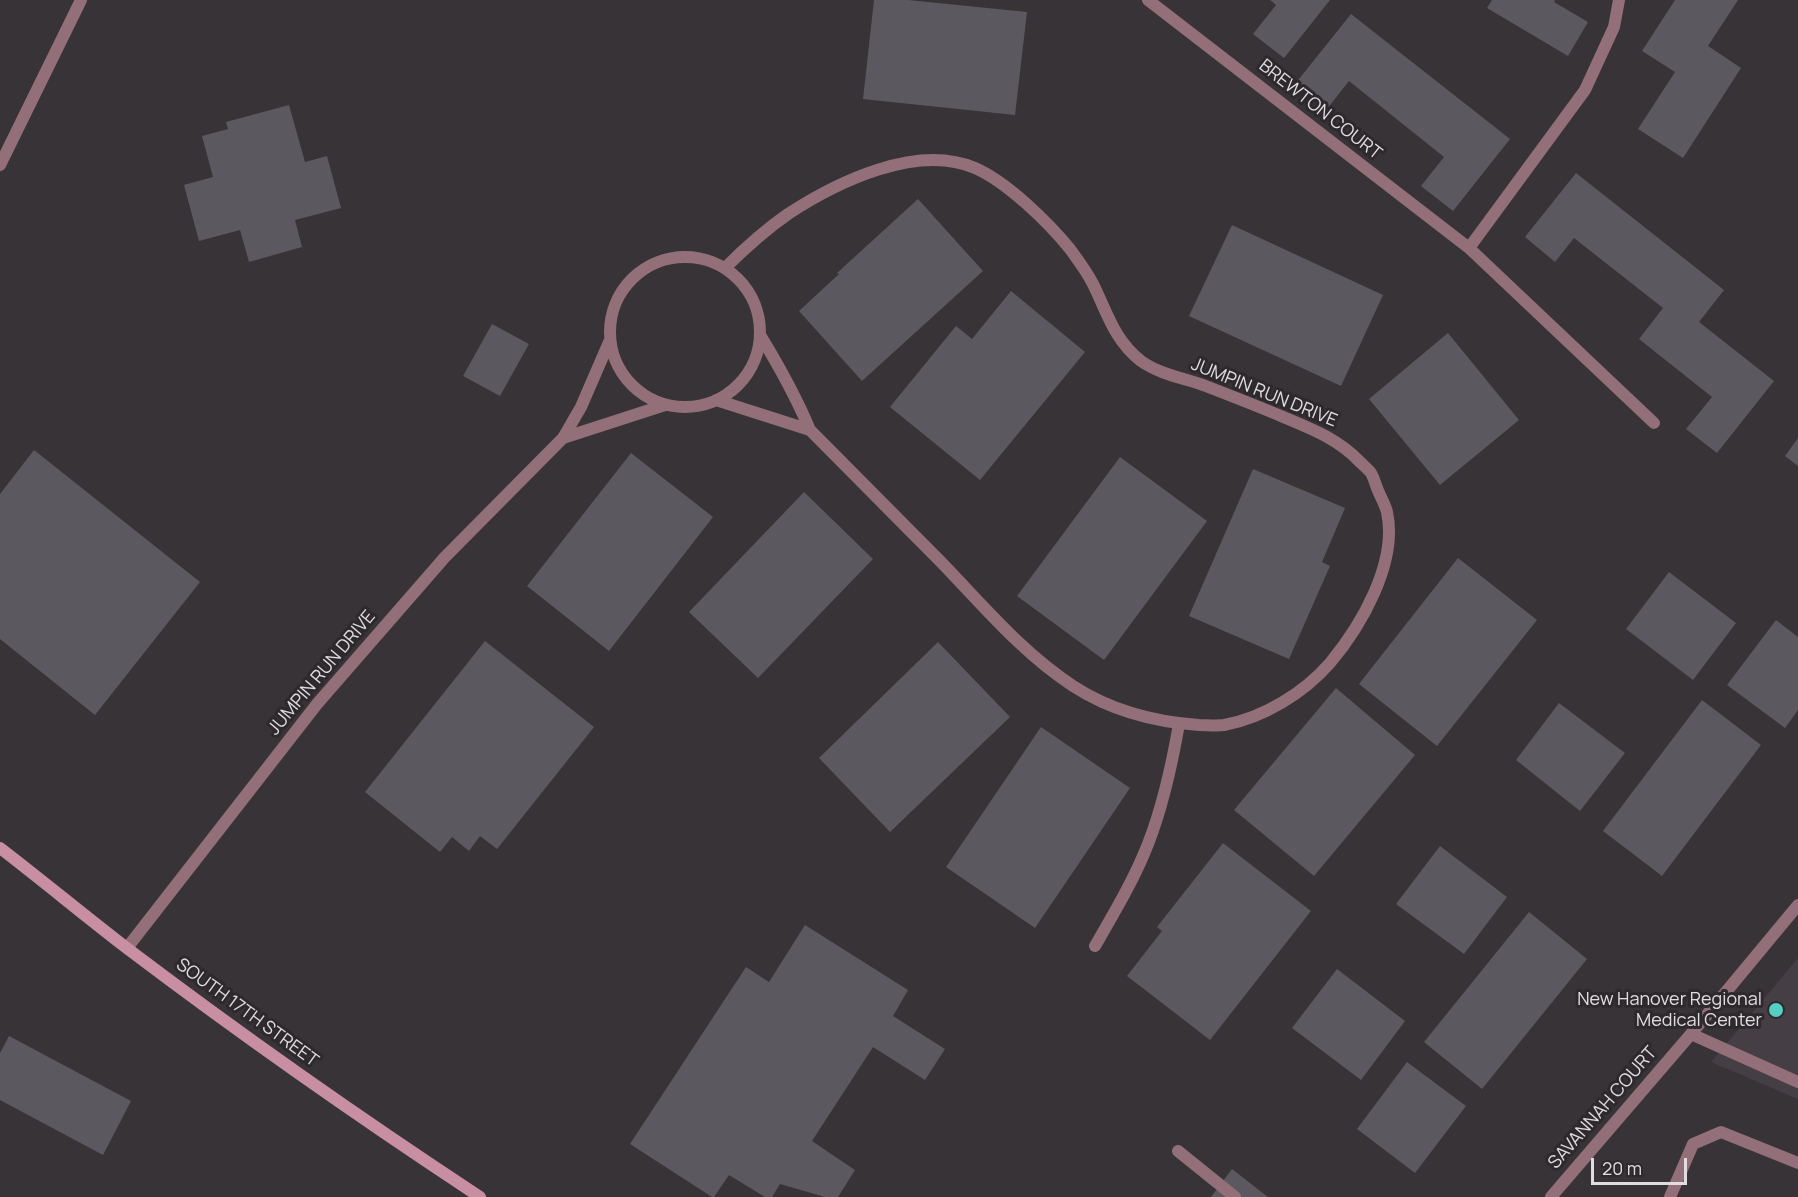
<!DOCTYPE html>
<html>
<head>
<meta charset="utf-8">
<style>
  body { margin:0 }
  #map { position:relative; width:1798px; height:1197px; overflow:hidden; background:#383337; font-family:Manrope,sans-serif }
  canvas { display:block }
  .scale { position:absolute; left:1591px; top:1158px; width:96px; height:27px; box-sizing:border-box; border:3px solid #e0dde0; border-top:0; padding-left:8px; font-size:18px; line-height:21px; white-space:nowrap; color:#e0dde0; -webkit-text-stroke:4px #2e292d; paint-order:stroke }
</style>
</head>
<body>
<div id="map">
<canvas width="1798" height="1197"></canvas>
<div class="scale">20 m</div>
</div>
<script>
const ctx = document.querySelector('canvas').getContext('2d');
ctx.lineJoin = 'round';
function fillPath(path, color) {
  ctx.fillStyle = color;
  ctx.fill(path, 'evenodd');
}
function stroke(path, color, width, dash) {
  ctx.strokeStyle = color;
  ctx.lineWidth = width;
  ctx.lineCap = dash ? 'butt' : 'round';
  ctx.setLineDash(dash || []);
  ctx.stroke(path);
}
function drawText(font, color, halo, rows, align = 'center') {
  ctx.font = font + ' Manrope,sans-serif';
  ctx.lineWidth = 6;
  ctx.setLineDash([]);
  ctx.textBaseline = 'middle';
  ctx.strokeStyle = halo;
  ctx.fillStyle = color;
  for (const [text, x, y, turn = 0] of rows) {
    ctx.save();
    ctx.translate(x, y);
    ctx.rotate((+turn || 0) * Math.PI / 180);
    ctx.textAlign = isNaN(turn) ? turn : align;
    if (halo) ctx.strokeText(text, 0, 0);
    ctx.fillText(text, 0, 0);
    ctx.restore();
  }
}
const built = new Path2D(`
  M 1798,958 L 1798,1099 L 1711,1062 Z`);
const building = new Path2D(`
  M 874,0 L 908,0 L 1027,12 L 1015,115 L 863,99 Z
  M 1270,0 L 1330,0 L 1284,58 L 1253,34 L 1276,5 Z
  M 1492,0 L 1555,0 L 1554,2 L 1588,22 L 1568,56 L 1487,8 Z
  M 1675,0 L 1738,0 L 1708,46 L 1741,68 L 1683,158 L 1638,129 L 1675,72 L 1642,51 Z
  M 1351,14 L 1510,139 L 1453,211 L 1421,186 L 1444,157 L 1349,81 L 1327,109 L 1295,84 Z
  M 289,105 L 305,162 L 327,156 L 341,208 L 295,220 L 302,247 L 249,262 L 240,230 L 199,241 L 184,185 L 213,177 L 202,136 L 228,129 L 226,122 Z
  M 1576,173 L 1724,290 L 1699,322 L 1774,381 L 1717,453 L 1686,429 L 1712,397 L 1639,339 L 1663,308 L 1574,238 L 1555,262 L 1525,237 Z
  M 918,199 L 983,271 L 862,381 L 799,311 L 839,274 L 837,273 Z
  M 1232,225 L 1383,295 L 1341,386 L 1189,316 Z
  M 1011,291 L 1085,352 L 980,480 L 890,407 L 956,326 L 972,339 Z
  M 492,324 L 529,344 L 500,396 L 463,376 Z
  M 1448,333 L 1519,420 L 1440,485 L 1369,399 Z
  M 1798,438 L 1798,466 L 1785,456 Z
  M 34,450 L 200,582 L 95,715 L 0,639 L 0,494 Z
  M 631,453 L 713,517 L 609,651 L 527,586 Z
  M 1120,457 L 1207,521 L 1104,660 L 1017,596 Z
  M 1253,469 L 1345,508 L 1322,562 L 1330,566 L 1289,659 L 1189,616 Z
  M 804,492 L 873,559 L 758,678 L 689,612 Z
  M 1458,558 L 1537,620 L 1437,746 L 1359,684 Z
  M 1669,572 L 1736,623 L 1693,680 L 1626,629 Z
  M 1776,620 L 1798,637 L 1798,710 L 1785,728 L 1727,685 Z
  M 485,641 L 594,727 L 497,849 L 480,836 L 469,851 L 452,837 L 440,852 L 365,792 Z
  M 938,642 L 1010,717 L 890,832 L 819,758 Z
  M 1336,688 L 1415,755 L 1314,876 L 1234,810 Z
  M 1702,700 L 1761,745 L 1662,876 L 1603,831 Z
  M 1559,703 L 1625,753 L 1580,811 L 1516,760 Z
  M 1041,727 L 1130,788 L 1035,928 L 946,867 Z
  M 1223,843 L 1311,911 L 1210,1040 L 1127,976 L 1162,931 L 1157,927 Z
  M 1440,846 L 1507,897 L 1464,954 L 1396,904 Z
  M 1529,912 L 1587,959 L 1482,1089 L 1424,1042 Z
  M 805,925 L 908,990 L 893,1016 L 945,1049 L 925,1080 L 873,1047 L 812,1141 L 855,1170 L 838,1197 L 825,1197 L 780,1184 L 772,1197 L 765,1197 L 729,1175 L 714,1197 L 712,1197 L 630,1144 L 746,967 L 769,982 Z
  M 1337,969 L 1405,1021 L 1361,1080 L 1292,1028 Z
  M 9,1036 L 131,1101 L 103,1155 L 0,1100 L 0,1053 Z
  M 1407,1062 L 1466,1106 L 1415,1173 L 1357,1129 Z
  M 1232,1169 L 1268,1197 L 1211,1197 Z`);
const service = new Path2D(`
  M 1095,946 C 1114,913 1134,880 1148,844 C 1163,806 1172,764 1179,724
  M 1691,1034 L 1798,1082
  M 1178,1151 L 1235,1197
  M 1670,1197 L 1693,1144 L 1721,1132 L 1798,1163`);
const minor = new Path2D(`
  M 1148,0 L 1469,248 L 1654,423
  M 0,165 L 81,0
  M 1469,248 L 1585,90 L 1614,27 L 1619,0
  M610 332a75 75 0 1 1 150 0a75 75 0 1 1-150 0Z
  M 725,268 C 744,249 765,230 788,214 C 837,182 917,143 975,168 C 1007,182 1048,222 1070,249 C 1078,260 1087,272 1093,284 C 1107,312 1114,340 1141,361 C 1159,374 1183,378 1203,385 C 1229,395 1255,405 1281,416 C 1309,428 1337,438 1359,461 C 1362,464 1369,470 1371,473 C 1374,478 1375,483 1377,488 C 1380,496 1385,504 1387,512 C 1398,563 1361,626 1330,663 C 1304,693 1263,718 1224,725 C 1216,726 1207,725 1199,725 C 1155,722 1110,710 1073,686 C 1021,652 982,604 939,560 C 896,517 853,473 810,430
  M 610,340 L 581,407 L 563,438 L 665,405
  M 716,400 L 810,430 C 796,397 779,366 760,335
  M 127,948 L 317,704 L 445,557 L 563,438
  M 1551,1197 L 1691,1034 L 1798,905`);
const secondary = new Path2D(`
  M 0,848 C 43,881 85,916 128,949 C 243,1036 360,1118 480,1197`);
const markers = [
  [1776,1010,8,"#55cec4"]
];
const streetNames = [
  ["BREWTON COURT",1320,110,38],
  ["JUMPIN RUN DRIVE",1264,393,22],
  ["JUMPIN RUN DRIVE",322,673,-50],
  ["SOUTH 17TH STREET",247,1013,36],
  ["SAVANNAH COURT",1603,1108,-49]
];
const poiNames = [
  ["New Hanover Regional",1762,1000],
  ["Medical Center",1762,1021]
];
fillPath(built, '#463e45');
fillPath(building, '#5b595f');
stroke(service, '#936f7a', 12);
stroke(minor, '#936f7a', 12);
stroke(secondary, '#c88ea1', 12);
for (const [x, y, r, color] of markers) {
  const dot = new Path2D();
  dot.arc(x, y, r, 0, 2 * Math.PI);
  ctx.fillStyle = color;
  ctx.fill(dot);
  stroke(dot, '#2e292d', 2);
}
drawText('18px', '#e0dde0', '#2e292d', streetNames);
drawText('18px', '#e0dde0', '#2e292d', poiNames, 'right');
</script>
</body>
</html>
